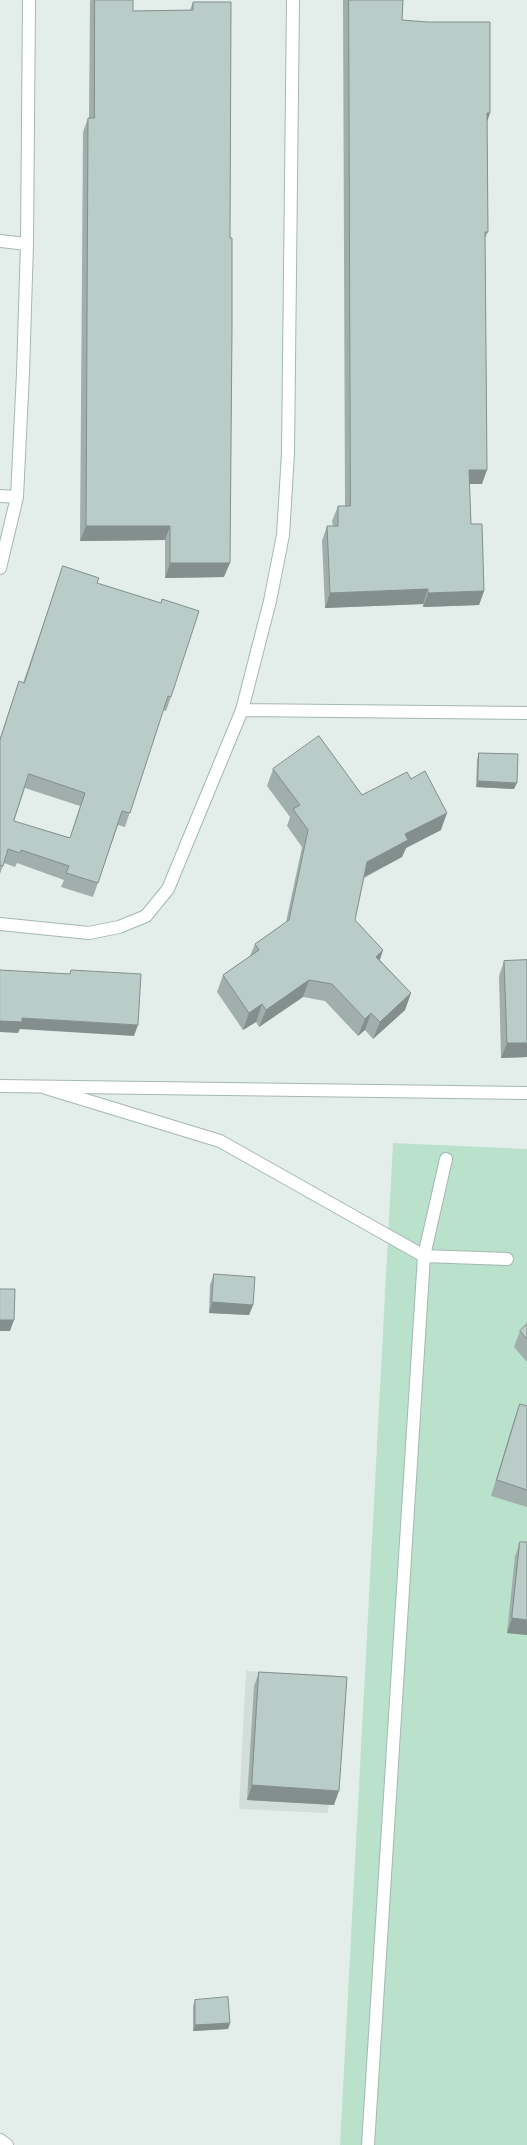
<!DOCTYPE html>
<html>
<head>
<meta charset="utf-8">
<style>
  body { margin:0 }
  canvas { display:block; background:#e3eeeb }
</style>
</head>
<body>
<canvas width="527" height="2145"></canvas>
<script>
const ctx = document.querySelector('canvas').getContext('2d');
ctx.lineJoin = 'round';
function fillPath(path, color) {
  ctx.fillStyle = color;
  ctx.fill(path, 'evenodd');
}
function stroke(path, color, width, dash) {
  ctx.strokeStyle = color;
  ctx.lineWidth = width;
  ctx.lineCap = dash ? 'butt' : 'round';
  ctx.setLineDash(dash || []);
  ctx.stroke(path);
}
const built = new Path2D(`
  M 246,1671 L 335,1675 L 328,1813 L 239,1809 Z`);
const green = new Path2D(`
  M 393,1143 L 527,1149 L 527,2145 L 340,2145 Z`);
const service = new Path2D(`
  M 46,1088 L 220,1141 L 424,1256 L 507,1259
  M 368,2145 L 424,1256 L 446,1159`);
const minor = new Path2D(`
  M 0,241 L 27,244
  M 0,496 L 17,497
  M 0,568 L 17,497 L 23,373 L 27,244 L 29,0
  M 242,710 L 527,713
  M 0,924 L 89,933 L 119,927 L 146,916 L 168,889 L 242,710 L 270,601 L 283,535 L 288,453 L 293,0
  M 0,1086 L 527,1093`);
const tertiary = new Path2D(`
  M 0,2140 L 7,2145`);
const wall = new Path2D(`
  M 90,0 L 133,0 L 133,11 L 190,10 L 193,2 L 224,577 L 165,578 L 165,540 L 80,541 L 83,132 L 88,118 L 89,118 Z
  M 343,0 L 403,0 L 402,20 L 487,123 L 488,232 L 485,238 L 482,484 L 469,484 L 471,524 L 484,591 L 479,605 L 423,607 L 423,604 L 325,608 L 322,541 L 327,526 L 333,526 L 332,521 L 338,506 L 345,506 Z
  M 63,566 L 97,583 L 171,697 L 166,711 L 163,710 L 125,827 L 118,825 L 93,897 L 61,887 L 64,880 L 17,863 L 15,867 L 4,863 L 0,874 L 0,738 L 19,681 L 23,683 ZM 25,788 L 80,806 L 70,838 L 14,821 Z
  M 479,753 L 514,789 L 476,787 L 477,759 Z
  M 273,769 L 362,795 L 441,830 L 406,848 L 402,857 L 364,878 L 355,920 L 383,950 L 380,960 L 411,993 L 405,1010 L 373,1039 L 365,1030 L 358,1036 L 325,1001 L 303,997 L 259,1027 L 256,1022 L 243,1030 L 217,992 L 223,975 L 250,956 L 255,944 L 286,922 L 302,847 L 287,826 L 290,817 L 267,786 Z
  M 527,960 L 527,1057 L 501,1058 L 499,976 L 504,961 Z
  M 214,1274 L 253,1305 L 249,1315 L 209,1313 L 210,1285 Z
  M 527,1324 L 527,1362 L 514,1347 L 520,1331 Z
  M 520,1404 L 527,1406 L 527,1507 L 491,1496 L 514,1420 Z
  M 520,1542 L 527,1542 L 527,1635 L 507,1633 L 515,1556 Z
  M 259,1672 L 334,1805 L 247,1800 L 254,1686 Z
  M 195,2000 L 230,2023 L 228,2029 L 193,2031 L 193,2006 Z`);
const shadedWall = new Path2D(`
  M 487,113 L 490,113 L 485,128 Z
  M 469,470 L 487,470 L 482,484 L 464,484 Z
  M 86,526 L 170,526 L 165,540 L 80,541 Z
  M 170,563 L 230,563 L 224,577 L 165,578 Z
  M 428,589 L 423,604 L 325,608 L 330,593 Z
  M 484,591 L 479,605 L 423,607 L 428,593 Z
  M 478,781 L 517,783 L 514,789 L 476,787 Z
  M 447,813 L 441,830 L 406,848 L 402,857 L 360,879 L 367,862 L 405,834 Z
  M 383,950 L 377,967 L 376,957 Z
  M 309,980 L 303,997 L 259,1027 L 266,1010 Z
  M 411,993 L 405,1010 L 373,1039 L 380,1022 Z
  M 262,1004 L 256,1022 L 243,1030 L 249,1013 Z
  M 371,1013 L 365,1030 L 358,1036 L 365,1019 Z
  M 22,1018 L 138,1025 L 134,1036 L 20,1029 L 18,1033 L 0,1032 L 0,1021 Z
  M 507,1043 L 527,1043 L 527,1057 L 501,1058 Z
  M 212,1302 L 253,1305 L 249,1315 L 209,1313 Z
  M 0,1320 L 14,1320 L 10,1331 L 0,1331 Z
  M 512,1618 L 527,1620 L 527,1635 L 507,1633 Z
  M 252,1785 L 339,1791 L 334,1805 L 247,1800 Z
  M 230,2023 L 228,2029 L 193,2031 L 195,2025 Z`);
const building = new Path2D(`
  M 95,0 L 133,0 L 133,11 L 193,10 L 193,2 L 231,2 L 230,238 L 232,238 L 232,328 L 230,563 L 170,563 L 170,526 L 86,526 L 88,118 L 94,118 Z
  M 349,0 L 403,0 L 402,20 L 428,22 L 490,22 L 490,113 L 487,113 L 488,232 L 485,232 L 487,470 L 469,470 L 471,524 L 482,524 L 484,591 L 428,593 L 428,589 L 330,593 L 327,526 L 338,526 L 338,506 L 350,506 Z
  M 63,566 L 99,578 L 97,583 L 161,603 L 162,599 L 199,611 L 171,697 L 168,696 L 130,813 L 122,811 L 98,883 L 66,873 L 69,866 L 21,850 L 20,853 L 8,849 L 3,866 L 0,865 L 0,740 L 19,681 L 24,683 ZM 29,774 L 85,793 L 70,838 L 14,821 Z
  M 319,736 L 362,795 L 407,772 L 411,779 L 425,771 L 447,813 L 405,834 L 408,840 L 367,862 L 355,920 L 383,950 L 376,957 L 411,993 L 380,1022 L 371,1013 L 365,1019 L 332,984 L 309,980 L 266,1010 L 262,1004 L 249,1013 L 223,975 L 259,950 L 255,944 L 289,920 L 308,830 L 293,809 L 300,805 L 273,769 Z
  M 479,753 L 518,754 L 517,783 L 478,781 Z
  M 527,960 L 527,1043 L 507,1043 L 504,961 Z
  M 0,970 L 70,974 L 71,970 L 141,974 L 138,1025 L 22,1018 L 22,1022 L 0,1021 Z
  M 214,1274 L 255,1277 L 253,1305 L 212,1302 Z
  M 0,1289 L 15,1289 L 14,1320 L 0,1320 Z
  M 527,1324 L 527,1339 L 520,1331 Z
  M 520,1404 L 527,1406 L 527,1490 L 497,1480 Z
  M 520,1542 L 527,1542 L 527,1620 L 512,1618 Z
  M 259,1672 L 347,1677 L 339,1791 L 252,1785 Z
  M 228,1997 L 230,2023 L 195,2025 L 195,2000 Z`);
fillPath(built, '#d1deda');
fillPath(green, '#bae1cb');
stroke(service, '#a5b7b4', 14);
stroke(minor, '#a5b7b4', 14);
stroke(tertiary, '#a5b7b4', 14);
stroke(service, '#fff', 12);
stroke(minor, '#fff', 12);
stroke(tertiary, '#fff', 12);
fillPath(wall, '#a0afac');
fillPath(shadedWall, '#828f8c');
fillPath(building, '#baccc8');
stroke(building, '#828f8c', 1);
</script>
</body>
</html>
